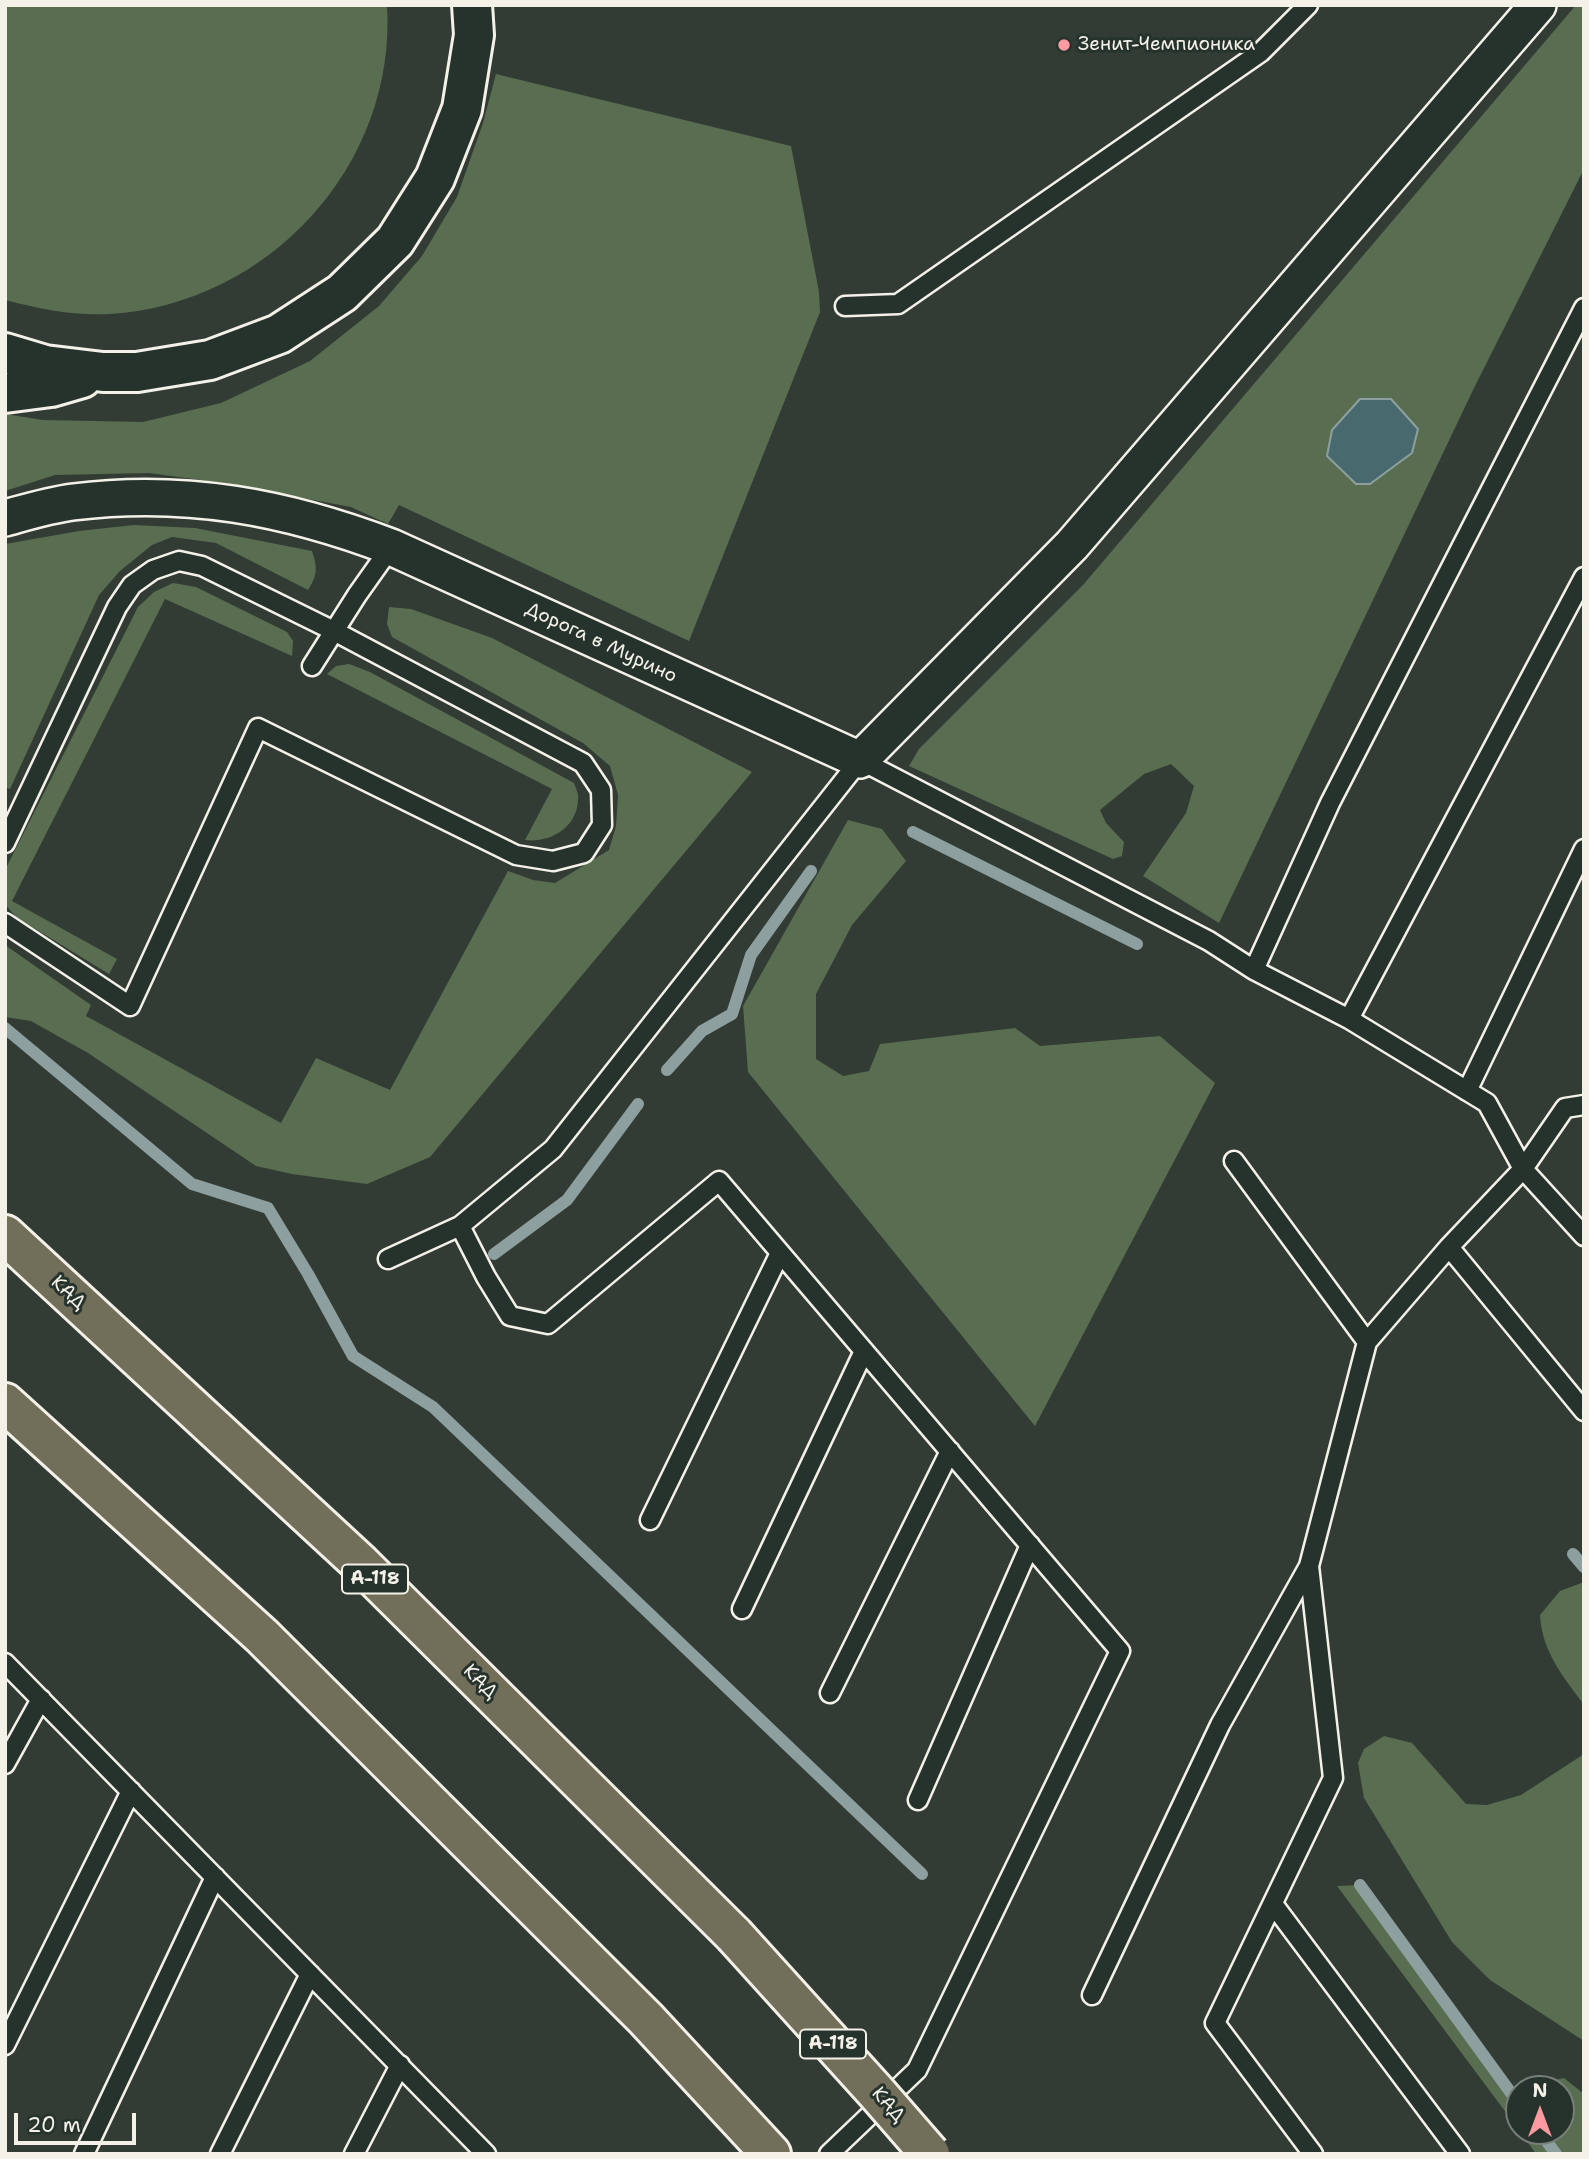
<!DOCTYPE html>
<html>
<head>
<meta charset="utf-8">
<style>
  body { margin:0 }
  #map { position:relative; width:1589px; height:2159px; overflow:hidden; background:#333c34; font-family:"Shantell Sans",sans-serif }
  canvas { display:block }
  .frame { position:absolute; inset:0; border:7px solid #f4f1e8; pointer-events:none }
  .north { position:absolute; left:1505px; top:2075px; width:70px; height:70px; box-sizing:border-box; background:#26332d; border:2px solid #787f78; border-radius:50%; rotate:0deg; font-size:19px; font-weight:700; line-height:28px; text-align:center; color:#f4f1e8 }
  .north::after { content:''; display:block; margin:auto; width:24px; height:32px; background:#ff9aa2; clip-path:polygon(50% 0,100% 100%,50% 72%,0 100%) }
  .scale { position:absolute; left:14px; top:2113px; width:122px; height:32px; box-sizing:border-box; border:4px solid #f4f1e8; border-top:0; padding-left:9px; font-size:21px; line-height:24px; white-space:nowrap; color:#f4f1e8; -webkit-text-stroke:5px #26332d; paint-order:stroke }
</style>
</head>
<body>
<div id="map">
<canvas width="1589" height="2159"></canvas>
<div class="frame"></div>
<div class="north">N</div>
<div class="scale">20 m</div>
</div>
<script>
const ctx = document.querySelector('canvas').getContext('2d');
ctx.lineJoin = 'round';
function fillPath(path, color) {
  ctx.fillStyle = color;
  ctx.fill(path, 'evenodd');
}
function stroke(path, color, width, dash) {
  ctx.strokeStyle = color;
  ctx.lineWidth = width;
  ctx.lineCap = dash ? 'butt' : 'round';
  ctx.setLineDash(dash || []);
  ctx.stroke(path);
}
function drawText(font, color, halo, rows, align = 'center') {
  ctx.font = font + ' "Shantell Sans",sans-serif';
  ctx.lineWidth = 6;
  ctx.setLineDash([]);
  ctx.textBaseline = 'middle';
  ctx.strokeStyle = halo;
  ctx.fillStyle = color;
  for (const [text, x, y, turn = 0] of rows) {
    ctx.save();
    ctx.translate(x, y);
    ctx.rotate((+turn || 0) * Math.PI / 180);
    ctx.textAlign = isNaN(turn) ? turn : align;
    if (halo) ctx.strokeText(text, 0, 0);
    ctx.fillText(text, 0, 0);
    ctx.restore();
  }
}
const green = new Path2D(`
  M 5,5 L 387,5 C 397,165 269,304 110,314 C 74,316 40,309 5,300 Z
  M 1576,5 L 1584,5 L 1584,169 L 1474,388 L 1219,923 L 1143,876 L 1186,813 L 1194,786 L 1171,764 L 1144,774 L 1100,810 L 1106,823 L 1124,842 L 1122,856 L 1113,859 L 909,766 L 919,749 L 1083,585 Z
  M 496,74 L 791,146 L 819,292 L 820,312 L 689,641 L 399,505 L 388,524 L 351,507 L 223,483 L 149,473 L 55,475 L 5,491 L 5,414 L 43,420 L 143,422 L 221,403 L 310,361 L 379,306 L 422,256 L 457,197 L 483,123 Z
  M 134,525 L 195,528 L 312,551 C 318,568 317,576 308,590 L 216,543 L 172,537 L 152,545 L 120,571 L 99,595 L 10,789 L 5,787 L 5,544 L 79,531 Z
  M 173,583 L 196,587 L 287,632 L 293,641 L 292,656 L 165,599 L 12,901 L 117,959 L 109,974 L 16,917 L 5,904 L 5,870 L 138,607 L 154,592 Z
  M 389,607 L 411,609 L 492,638 L 752,772 L 430,1157 L 367,1184 L 292,1174 L 256,1166 L 88,1053 L 31,1021 L 5,1017 L 5,945 L 91,1005 L 86,1016 L 281,1123 L 316,1058 L 390,1090 L 508,871 L 533,880 L 555,883 L 609,850 L 616,826 L 618,795 L 610,766 L 583,743 L 392,637 L 387,624 Z
  M 349,664 L 370,672 L 574,783 C 576,789 579,794 578,800 C 577,828 550,843 525,840 L 552,789 L 327,674 L 336,666 Z
  M 848,820 L 882,829 L 906,861 L 852,925 L 816,994 L 816,1059 L 843,1076 L 869,1071 L 880,1044 L 1015,1028 L 1040,1046 L 1160,1036 L 1215,1083 L 1035,1426 L 748,1072 L 743,1006 Z
  M 1584,1582 L 1584,1705 C 1563,1676 1542,1652 1540,1615 L 1560,1591 Z
  M 1384,1736 L 1412,1743 L 1466,1804 L 1487,1805 L 1521,1795 L 1584,1754 L 1584,2041 L 1490,1980 L 1452,1942 L 1364,1798 L 1358,1763 L 1364,1749 Z
  M 1360,1885 L 1509,2090 L 1564,2078 L 1584,2094 L 1584,2154 L 1536,2154 L 1520,2131 L 1561,2131 L 1561,2089 L 1519,2089 L 1519,2130 L 1337,1886 Z`);
const water = new Path2D(`
  M 1360,399 L 1391,399 L 1418,429 L 1412,453 L 1370,484 L 1356,484 L 1327,456 L 1332,430 Z`);
const stream = new Path2D(`
  M 913,832 L 1137,944
  M 5,1028 L 192,1184 L 268,1208 L 308,1274 L 353,1356 L 433,1407 L 922,1874
  M 667,1070 L 702,1031 L 732,1014 L 751,955 L 811,871
  M 494,1254 L 567,1200 L 638,1104
  M 1573,1554 L 1584,1567
  M 1360,1885 L 1519,2104
  M 1539,2131 L 1556,2154`);
const service = new Path2D(`
  M 845,306 L 898,304 L 1261,52 L 1308,5
  M 312,666 L 357,595 L 391,547
  M 5,843 L 117,607 L 132,585 L 153,570 L 179,561 L 202,566 L 334,631 L 583,763 L 601,790 L 602,825 L 584,853 L 553,861 L 516,855 L 258,728 L 130,1006 L 5,923
  M 1254,970 L 1330,803 L 1584,308
  M 1349,1019 L 1584,577
  M 1467,1091 L 1584,849
  M 1584,1105 L 1565,1108 L 1523,1169 L 1584,1236
  M 1234,1161 L 1367,1342
  M 460,1226 L 486,1277 L 510,1316 L 548,1324 L 719,1181 L 1120,1651 L 917,2070 L 829,2154
  M 1449,1247 L 1584,1411
  M 388,1259 L 460,1226 L 553,1149 L 860,760 L 1209,941 L 1254,970 L 1349,1019 L 1487,1103 L 1523,1169 L 1449,1247 L 1367,1342 L 1309,1566 L 1333,1778 L 1215,2023 L 1313,2154
  M 650,1520 L 780,1253
  M 742,1609 L 864,1351
  M 5,1663 L 486,2154
  M 830,1693 L 950,1451
  M 5,1764 L 41,1699
  M 918,1800 L 1030,1545
  M 1273,1904 L 1460,2154
  M 1092,1995 L 1220,1725 L 1309,1566
  M 5,2045 L 131,1791
  M 84,2154 L 215,1877
  M 220,2154 L 310,1974
  M 354,2154 L 400,2065`);
const minor = new Path2D(`
  M 5,518 C 27,512 50,505 73,502 C 185,488 286,507 391,547 L 860,760 L 1072,545 L 1538,5`);
const tertiary = new Path2D(`
  M 5,353 L 45,365 L 103,372 L 137,372 L 210,360 L 279,334 L 342,293 L 395,241 L 435,178 L 462,109 L 474,35 L 472,5
  M 5,393 L 51,387 L 82,378`);
const motorway = new Path2D(`
  M 5,1235 L 361,1564 L 734,1935
  M 5,1403 L 262,1636 L 646,2019 L 771,2154`);
const motorwayBridge = new Path2D(`
  M 734,1935 L 877,2093 L 930,2154`);
const markers = [
  [1064,45,7,"#ff9aa2"]
];
const shields = [
  [375,1579,66],
  [833,2044,66]
];
const shieldNames = [
  ["А-118",375,1579],
  ["А-118",833,2044]
];
const poiNames = [
  ["Зенит-Чемпионика",1078,45]
];
const streetNames = [
  ["Дорога в Мурино",601,643,25],
  ["КАД",68,1293,43],
  ["КАД",480,1682,45],
  ["КАД",888,2105,49]
];
fillPath(green, '#596d50');
fillPath(water, '#486a6f');
stroke(water, '#8da09f', 2);
stroke(stream, '#8da09f', 12);
stroke(service, '#f4f1e8', 23);
stroke(minor, '#f4f1e8', 40);
stroke(tertiary, '#f4f1e8', 44);
stroke(motorway, '#f4f1e8', 44);
stroke(service, '#26332d', 18);
stroke(minor, '#26332d', 35);
stroke(tertiary, '#26332d', 38);
stroke(motorway, '#716e59', 38);
stroke(motorwayBridge, '#f4f1e8', 44, []);
stroke(motorwayBridge, '#716e59', 38);
for (const [x, y, r, color] of markers) {
  const dot = new Path2D();
  dot.arc(x, y, r, 0, 2 * Math.PI);
  ctx.fillStyle = color;
  ctx.fill(dot);
  stroke(dot, '#26332d', 2.5);
}
for (const [x, y, w] of shields) {
  const box = new Path2D();
  box.roundRect(x - w / 2, y - 14.5, w, 29, 5);
  ctx.fillStyle = '#26332d';
  ctx.fill(box);
  stroke(box, '#f4f1e8', 2);
}
drawText('bold 18px', '#f4f1e8', null, shieldNames);
drawText('19px', '#f4f1e8', '#26332d', poiNames, 'left');
drawText('19px', '#f4f1e8', '#26332d', streetNames);
</script>
</body>
</html>
